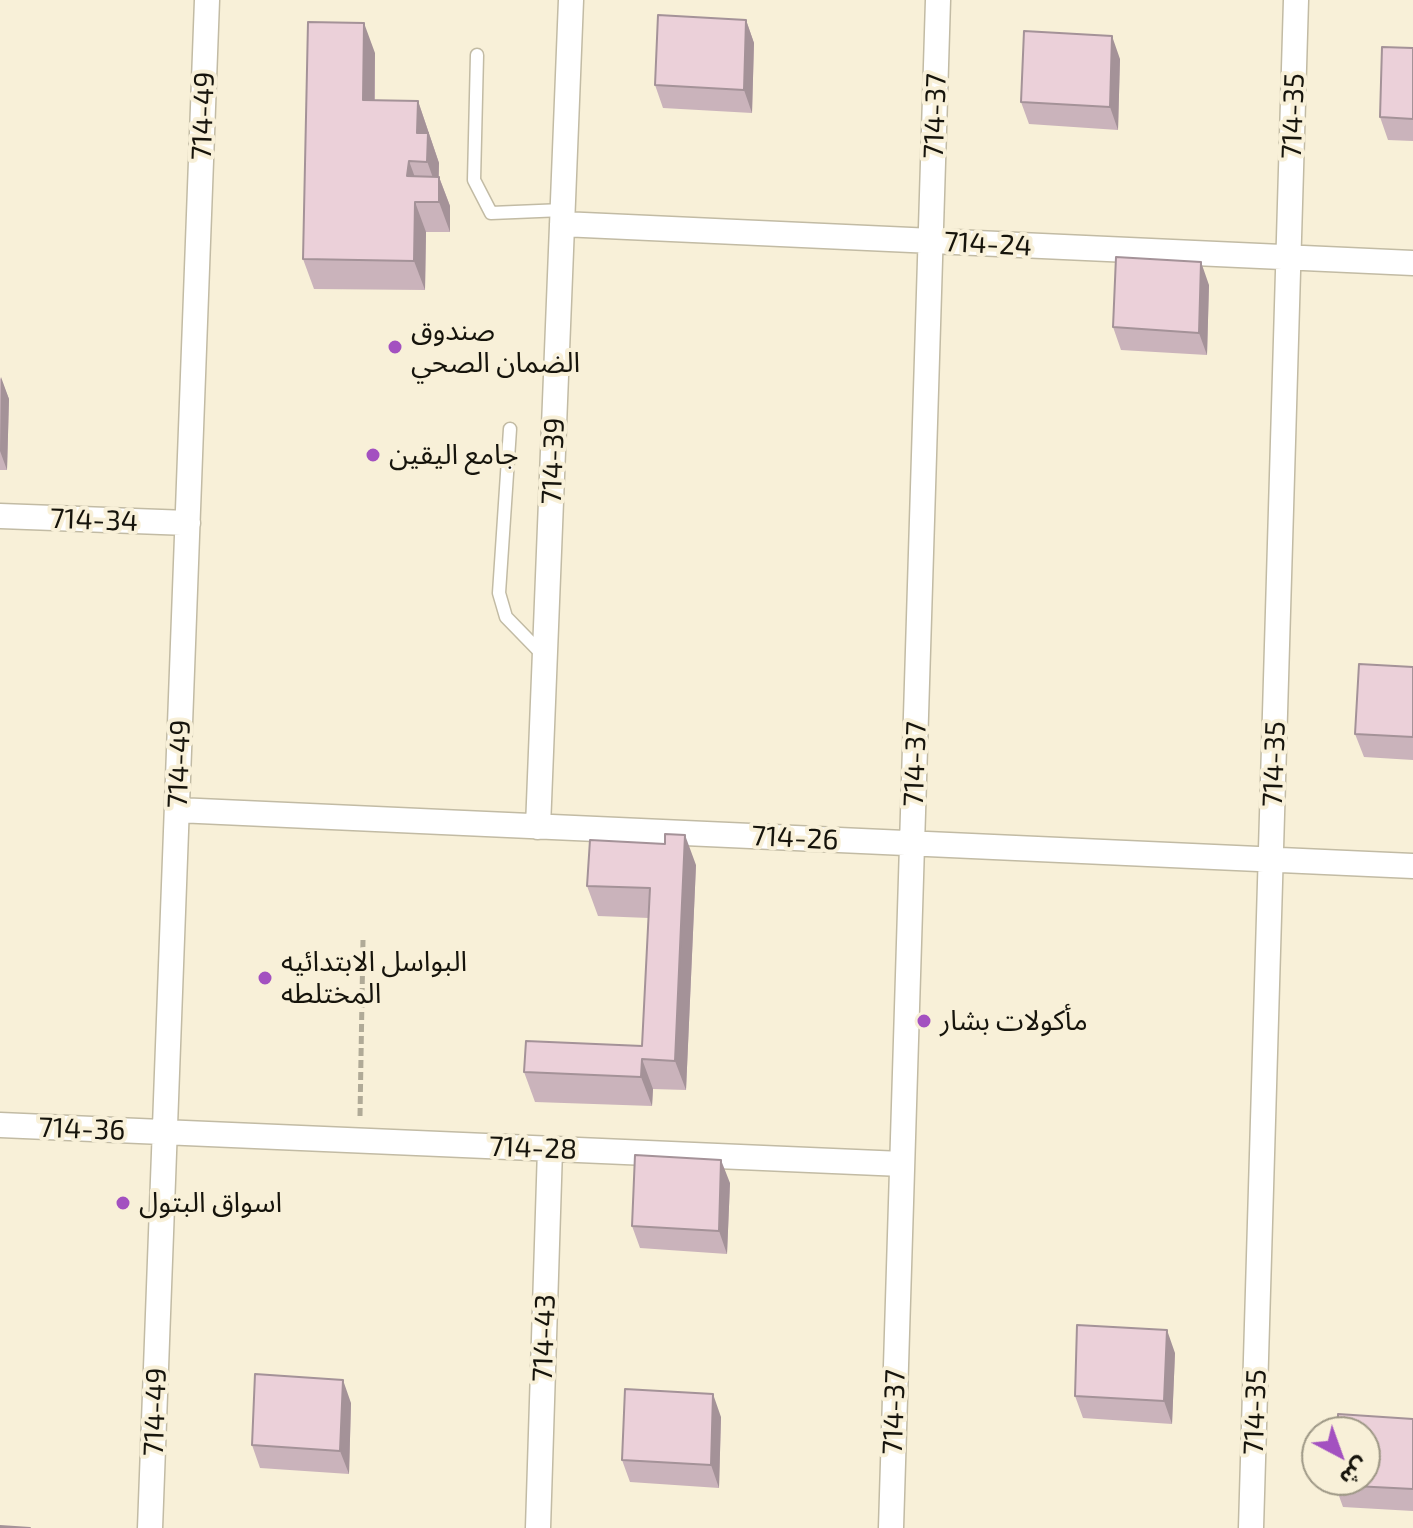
<!DOCTYPE html>
<html>
<head>
<meta charset="utf-8">
<style>
  body { margin:0 }
  #map { position:relative; width:1413px; height:1528px; overflow:hidden; background:#f8f0d8; font-family:"Exo 2","Noto Sans Arabic",sans-serif }
  canvas { display:block }
  .north { position:absolute; left:1301px; top:1416px; width:80px; height:80px; box-sizing:border-box; background:#f8f0d8; border:2px solid #9e9886; border-radius:50%; rotate:139deg; font-size:22px; font-weight:700; line-height:32px; text-align:center; color:#16140c }
  .north::after { content:''; display:block; margin:auto; width:28px; height:36px; background:#a351c0; clip-path:polygon(50% 0,100% 100%,50% 72%,0 100%) }
</style>
</head>
<body>
<div id="map">
<canvas width="1413" height="1528"></canvas>
<div class="north">ش</div>
</div>
<script>
const ctx = document.querySelector('canvas').getContext('2d');
ctx.lineJoin = 'round';
function stroke(path, color, width, dash) {
  ctx.strokeStyle = color;
  ctx.lineWidth = width;
  ctx.lineCap = dash ? 'butt' : 'round';
  ctx.setLineDash(dash || []);
  ctx.stroke(path);
}
function fillPath(path, color) {
  ctx.fillStyle = color;
  ctx.fill(path, 'evenodd');
}
function drawText(font, color, halo, rows, align = 'center') {
  ctx.font = font + ' "Exo 2","Noto Sans Arabic",sans-serif';
  ctx.lineWidth = 8;
  ctx.setLineDash([]);
  ctx.textBaseline = 'middle';
  ctx.strokeStyle = halo;
  ctx.fillStyle = color;
  for (const [text, x, y, turn = 0] of rows) {
    ctx.save();
    ctx.translate(x, y);
    ctx.rotate((+turn || 0) * Math.PI / 180);
    ctx.textAlign = isNaN(turn) ? turn : align;
    if (halo) ctx.strokeText(text, 0, 0);
    ctx.fillText(text, 0, 0);
    ctx.restore();
  }
}
const path = new Path2D(`
  M 360,1116 L 363,940`);
const lane = new Path2D(`
  M 477,55 L 474,180 L 491,213 L 563,210
  M 510,429 L 499,593 L 506,617 L 543,655`);
const street = new Path2D(`
  M 562,224 L 1413,263
  M 0,516 L 188,523
  M 177,810 L 1413,866
  M 538,827 L 571,0
  M 0,1125 L 902,1164
  M 150,1528 L 207,0
  M 538,1528 L 550,1149
  M 891,1528 L 938,0
  M 1251,1528 L 1296,0`);
const wall = new Path2D(`
  M 746,20 L 754,43 L 752,113 L 663,108 L 655,85 Z
  M 1413,48 L 1413,141 L 1388,140 L 1380,117 Z
  M 375,53 L 375,100 L 418,101 L 439,163 L 439,177 L 450,206 L 450,232 L 426,232 L 425,290 L 314,289 L 303,259 Z
  M 1120,59 L 1118,130 L 1029,124 L 1021,102 Z
  M 1209,285 L 1207,355 L 1121,350 L 1113,327 Z
  M 0,377 L 9,399 L 7,470 L 0,470 Z
  M 1413,667 L 1413,760 L 1364,757 L 1355,734 Z
  M 696,865 L 686,1090 L 653,1089 L 652,1106 L 535,1102 L 524,1072 L 642,1046 L 649,918 L 598,916 L 587,886 Z
  M 730,1183 L 727,1254 L 640,1248 L 632,1226 Z
  M 1175,1353 L 1172,1424 L 1083,1418 L 1075,1396 Z
  M 351,1403 L 349,1474 L 260,1468 L 252,1445 Z
  M 721,1417 L 719,1488 L 630,1482 L 622,1460 Z
  M 1413,1419 L 1413,1511 L 1343,1507 L 1335,1485 Z`);
const shadedWall = new Path2D(`
  M 746,20 L 754,43 L 752,113 L 744,90 Z
  M 364,23 L 375,53 L 374,129 L 363,100 Z
  M 1112,36 L 1120,59 L 1118,130 L 1110,107 Z
  M 418,101 L 439,163 L 438,192 L 417,133 Z
  M 409,161 L 420,191 L 407,176 Z
  M 439,177 L 450,206 L 450,232 L 439,202 Z
  M 415,202 L 426,232 L 425,290 L 414,261 Z
  M 1201,262 L 1209,285 L 1207,355 L 1199,333 Z
  M 1,377 L 9,399 L 7,470 L 0,451 Z
  M 685,835 L 696,865 L 686,1090 L 675,1061 Z
  M 642,1059 L 653,1089 L 652,1106 L 641,1077 Z
  M 721,1160 L 730,1183 L 727,1254 L 719,1231 Z
  M 1167,1330 L 1175,1353 L 1172,1424 L 1164,1401 Z
  M 343,1380 L 351,1403 L 349,1474 L 340,1451 Z
  M 713,1394 L 721,1417 L 719,1488 L 711,1465 Z`);
const building = new Path2D(`
  M 658,15 L 746,20 L 744,90 L 655,85 Z
  M 308,22 L 364,23 L 363,100 L 418,101 L 417,133 L 428,133 L 427,162 L 409,161 L 407,176 L 439,177 L 439,202 L 415,202 L 414,261 L 303,259 Z
  M 1024,31 L 1112,36 L 1110,107 L 1021,102 Z
  M 1382,47 L 1413,48 L 1413,119 L 1380,117 Z
  M 1116,257 L 1201,262 L 1199,333 L 1113,327 Z
  M 1359,664 L 1413,667 L 1413,737 L 1355,734 Z
  M 665,834 L 685,835 L 675,1061 L 642,1059 L 641,1077 L 524,1072 L 526,1041 L 642,1046 L 650,888 L 587,886 L 590,840 L 665,844 Z
  M 635,1155 L 721,1160 L 719,1231 L 632,1226 Z
  M 1077,1325 L 1167,1330 L 1164,1401 L 1075,1396 Z
  M 255,1374 L 343,1380 L 340,1451 L 252,1445 Z
  M 625,1389 L 713,1394 L 711,1465 L 622,1460 Z
  M 1338,1414 L 1413,1419 L 1413,1489 L 1335,1485 L 1335,1480 L 1365,1480 L 1365,1432 L 1338,1432 Z
  M 0,1526 L 30,1528 L 0,1528 Z`);
const markers = [
  [395,347,8,"#a351c0"],
  [373,455,8,"#a351c0"],
  [265,978,8,"#a351c0"],
  [924,1021,8,"#a351c0"],
  [123,1203,8,"#a351c0"]
];
const streetNames = [
  ["714-49",203,116,-88],
  ["714-37",935,116,-88],
  ["714-35",1293,116,-88],
  ["714-24",988,244,3],
  ["714-39",553,461,-88],
  ["714-34",94,520,2],
  ["714-49",179,764,-88],
  ["714-37",915,764,-88],
  ["714-35",1274,764,-88],
  ["714-26",795,838,3],
  ["714-36",82,1129,2],
  ["714-28",533,1148,2],
  ["714-43",544,1338,-88],
  ["714-49",155,1412,-88],
  ["714-37",894,1412,-88],
  ["714-35",1255,1412,-88]
];
const poiNames = [
  ["صندوق",411,331],
  ["الضمان الصحي",411,363],
  ["جامع اليقين",389,455],
  ["البواسل الابتدائيه",281,962],
  ["المختلطه",281,994],
  ["مأكولات بشار",940,1021],
  ["اسواق البتول",139,1203]
];
stroke(lane, '#c2bba4', 15);
stroke(street, '#c2bba4', 27);
stroke(path, '#b0aa97', 5, [8, 4]);
stroke(lane, '#fff', 12);
stroke(street, '#fff', 24);
fillPath(wall, '#cab3bb');
fillPath(shadedWall, '#a49298');
fillPath(building, '#ebd0d9');
stroke(building, '#a49298', 2);
for (const [x, y, r, color] of markers) {
  const dot = new Path2D();
  dot.arc(x, y, r, 0, 2 * Math.PI);
  ctx.fillStyle = color;
  ctx.fill(dot);
  stroke(dot, '#f8f0d8', 3);
}
drawText('28px', '#16140c', '#f8f0d8', streetNames);
drawText('28px', '#16140c', '#f8f0d8', poiNames, 'left');
</script>
</body>
</html>
